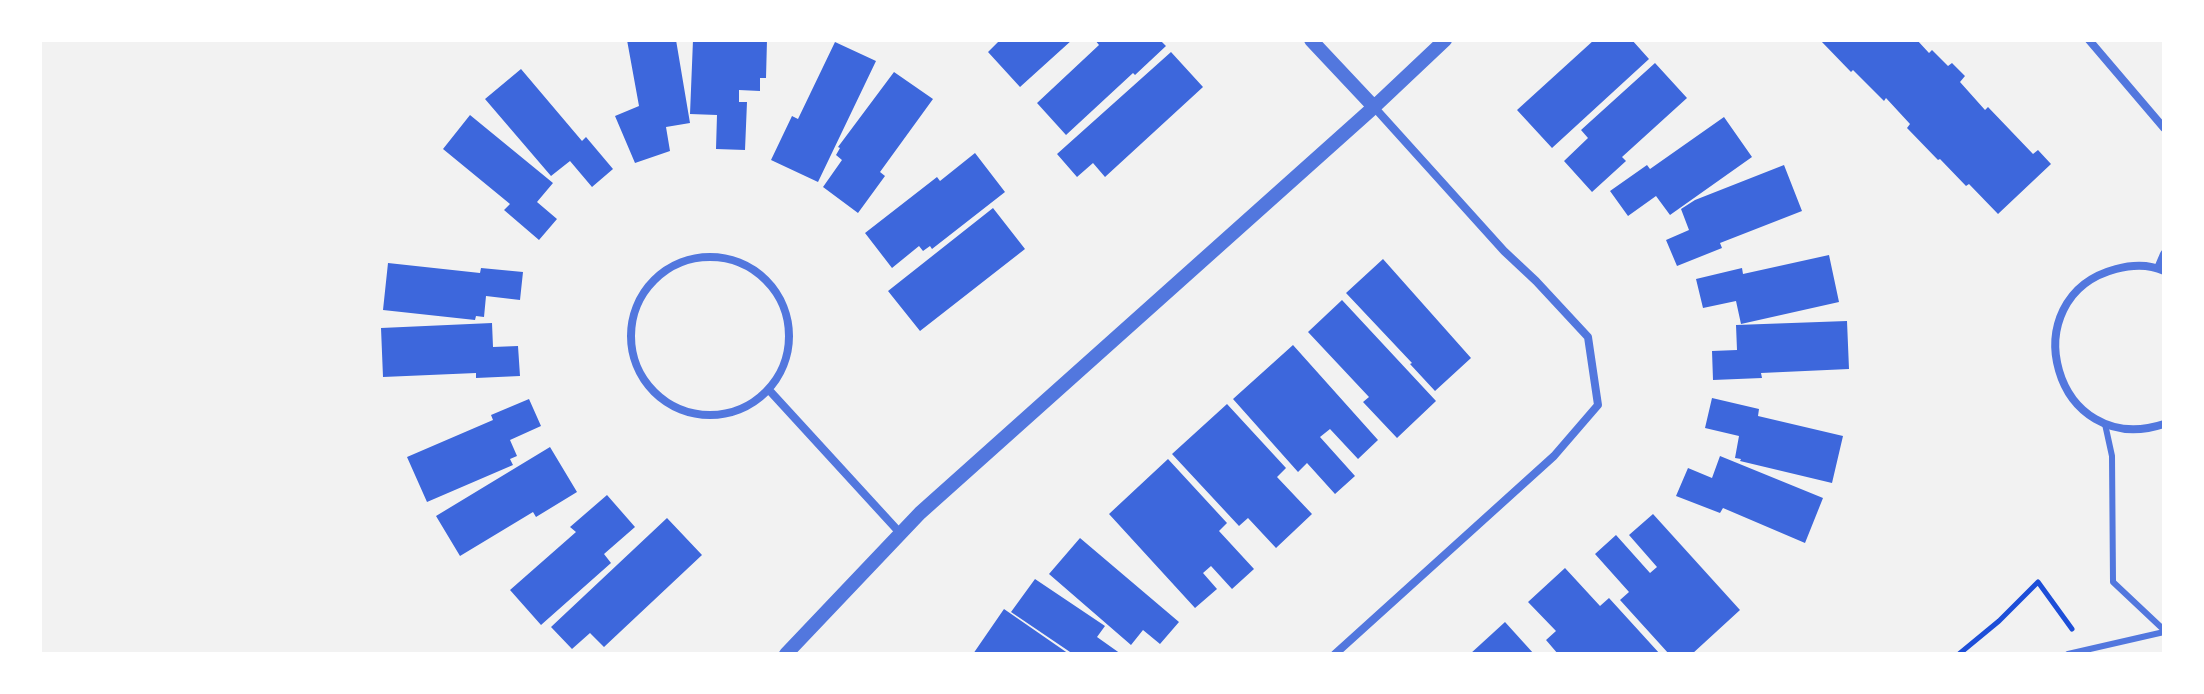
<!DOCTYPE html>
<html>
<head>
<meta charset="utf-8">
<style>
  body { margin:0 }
  #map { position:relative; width:2204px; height:694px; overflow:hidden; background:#f2f2f2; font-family:"Work Sans",sans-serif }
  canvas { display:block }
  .frame { position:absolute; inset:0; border:42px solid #fff; pointer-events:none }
</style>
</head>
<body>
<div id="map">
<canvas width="2204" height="694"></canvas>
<div class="frame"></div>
</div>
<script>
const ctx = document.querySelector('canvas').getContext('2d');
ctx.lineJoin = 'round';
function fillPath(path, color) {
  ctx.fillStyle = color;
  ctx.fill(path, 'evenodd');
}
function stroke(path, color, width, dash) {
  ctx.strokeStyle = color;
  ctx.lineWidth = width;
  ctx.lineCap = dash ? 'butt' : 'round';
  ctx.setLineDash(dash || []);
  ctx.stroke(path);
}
const building = new Path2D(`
  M 627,40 L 676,40 L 690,123 L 666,127 L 670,151 L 635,163 L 615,116 L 639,106 Z
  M 693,40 L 767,40 L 766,78 L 760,78 L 760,91 L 739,90 L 739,102 L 747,102 L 745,150 L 716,149 L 717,115 L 690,114 Z
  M 1000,40 L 1072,40 L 1020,87 L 988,52 Z
  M 1095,40 L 1160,40 L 1166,46 L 1135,75 L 1133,73 L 1066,135 L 1037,103 L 1099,45 Z
  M 1594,40 L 1632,40 L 1649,59 L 1552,148 L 1517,110 Z
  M 1820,40 L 1917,40 L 1929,53 L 1932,50 L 1948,66 L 1952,63 L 1965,76 L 1960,82 L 1985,110 L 1988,107 L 2033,154 L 2038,150 L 2051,164 L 1998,214 L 1969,184 L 1966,186 L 1940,159 L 1938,160 L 1907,128 L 1910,124 L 1886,98 L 1884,101 L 1853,70 L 1851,72 Z
  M 835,42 L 876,61 L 818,182 L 771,160 L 792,116 L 798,119 Z
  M 1171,52 L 1203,87 L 1105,177 L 1093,163 L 1077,177 L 1057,154 Z
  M 1655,63 L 1687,98 L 1622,157 L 1626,161 L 1592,192 L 1564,161 L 1588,138 L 1581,130 Z
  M 521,69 L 582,141 L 586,137 L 613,169 L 592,187 L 570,161 L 551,176 L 485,99 Z
  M 894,72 L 933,99 L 880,172 L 885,176 L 858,213 L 823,187 L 842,160 L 836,155 L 840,148 L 838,147 Z
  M 470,115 L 553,183 L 537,202 L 557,219 L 539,240 L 504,210 L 510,204 L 443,149 Z
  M 1724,117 L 1752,157 L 1670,215 L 1656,196 L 1628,216 L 1610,191 L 1647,165 L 1650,169 Z
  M 975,153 L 1005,192 L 932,249 L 930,246 L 923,251 L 919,246 L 892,268 L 865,233 L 937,177 L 940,181 Z
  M 1784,165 L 1802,211 L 1720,243 L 1722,248 L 1677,266 L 1666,240 L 1689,230 L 1681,209 L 1695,200 Z
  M 993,208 L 1025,249 L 920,331 L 888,291 Z
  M 1829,255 L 1839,302 L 1741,324 L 1736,301 L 1703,308 L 1696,279 L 1742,268 L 1743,274 Z
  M 1383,259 L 1471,358 L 1435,391 L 1410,364 L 1412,363 L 1346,293 Z
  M 388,263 L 480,273 L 481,268 L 523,272 L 520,300 L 486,296 L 484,317 L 476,316 L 475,320 L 383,310 Z
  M 1342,300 L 1436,401 L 1397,438 L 1363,402 L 1369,397 L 1308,332 Z
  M 1847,321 L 1849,369 L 1761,373 L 1762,378 L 1713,380 L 1712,351 L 1737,350 L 1736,325 Z
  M 492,323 L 493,347 L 518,346 L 520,376 L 476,378 L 476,373 L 383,377 L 381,328 Z
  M 1293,345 L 1378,440 L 1358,459 L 1330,429 L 1320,437 L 1355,476 L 1335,494 L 1307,463 L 1298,472 L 1233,399 Z
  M 1712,398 L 1759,409 L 1758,416 L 1843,436 L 1832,483 L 1740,461 L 1741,459 L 1735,458 L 1739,436 L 1705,428 Z
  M 529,399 L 541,426 L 510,440 L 517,456 L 510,459 L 513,465 L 427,502 L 407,457 L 493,420 L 491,415 Z
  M 1227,404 L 1286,468 L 1277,477 L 1312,514 L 1276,548 L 1248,518 L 1239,526 L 1172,454 Z
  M 550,447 L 577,492 L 536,517 L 533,512 L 460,556 L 436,516 Z
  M 1720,456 L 1823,498 L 1805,543 L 1723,508 L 1720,513 L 1676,496 L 1688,468 L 1712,478 Z
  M 1168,459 L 1227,523 L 1219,531 L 1254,569 L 1232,589 L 1211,566 L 1203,573 L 1217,589 L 1195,608 L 1109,514 Z
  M 607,495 L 635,527 L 604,554 L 611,563 L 541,625 L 510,590 L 576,532 L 570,527 Z
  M 1653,514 L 1740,610 L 1692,654 L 1669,654 L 1620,600 L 1629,592 L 1595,554 L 1616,535 L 1650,573 L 1657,567 L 1629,535 Z
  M 667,518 L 702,555 L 604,647 L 590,633 L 572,649 L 551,627 Z
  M 1080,538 L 1179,622 L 1160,644 L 1143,630 L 1131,645 L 1049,574 Z
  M 1565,568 L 1600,606 L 1609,598 L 1660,654 L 1558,654 L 1546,640 L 1556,631 L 1528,602 Z
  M 1035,579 L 1105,626 L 1097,637 L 1121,654 L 1073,654 L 1011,612 Z
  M 1004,609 L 1069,654 L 973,654 Z
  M 1505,622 L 1534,654 L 1470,654 Z`);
const path = new Path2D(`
  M 1959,654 L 1999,621 L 2038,582 L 2072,629`);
const service = new Path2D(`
  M 2105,424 L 2112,456 L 2113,582 L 2164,630
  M 2068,654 L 2164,632`);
const minor = new Path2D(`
  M 2089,40 L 2164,128
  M631 336a79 79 0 1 1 158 0a79 79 0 1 1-158 0Z
  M 2158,268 L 2164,254
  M 2164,271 C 2149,264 2131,265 2116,269 C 2010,297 2054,460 2164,424
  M 769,390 L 901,534
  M 1335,654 L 1554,456 L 1598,405 L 1588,337 L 1536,281 L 1504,251 L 1374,107`);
const tertiary = new Path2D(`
  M 1311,40 L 1374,107
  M 786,654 L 920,513 L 1374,107 L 1445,40`);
fillPath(building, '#3d67dc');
stroke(path, '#1d4ed8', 5);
stroke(service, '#5277de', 6);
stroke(minor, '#5277de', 8);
stroke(tertiary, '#5277de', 14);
</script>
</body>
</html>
